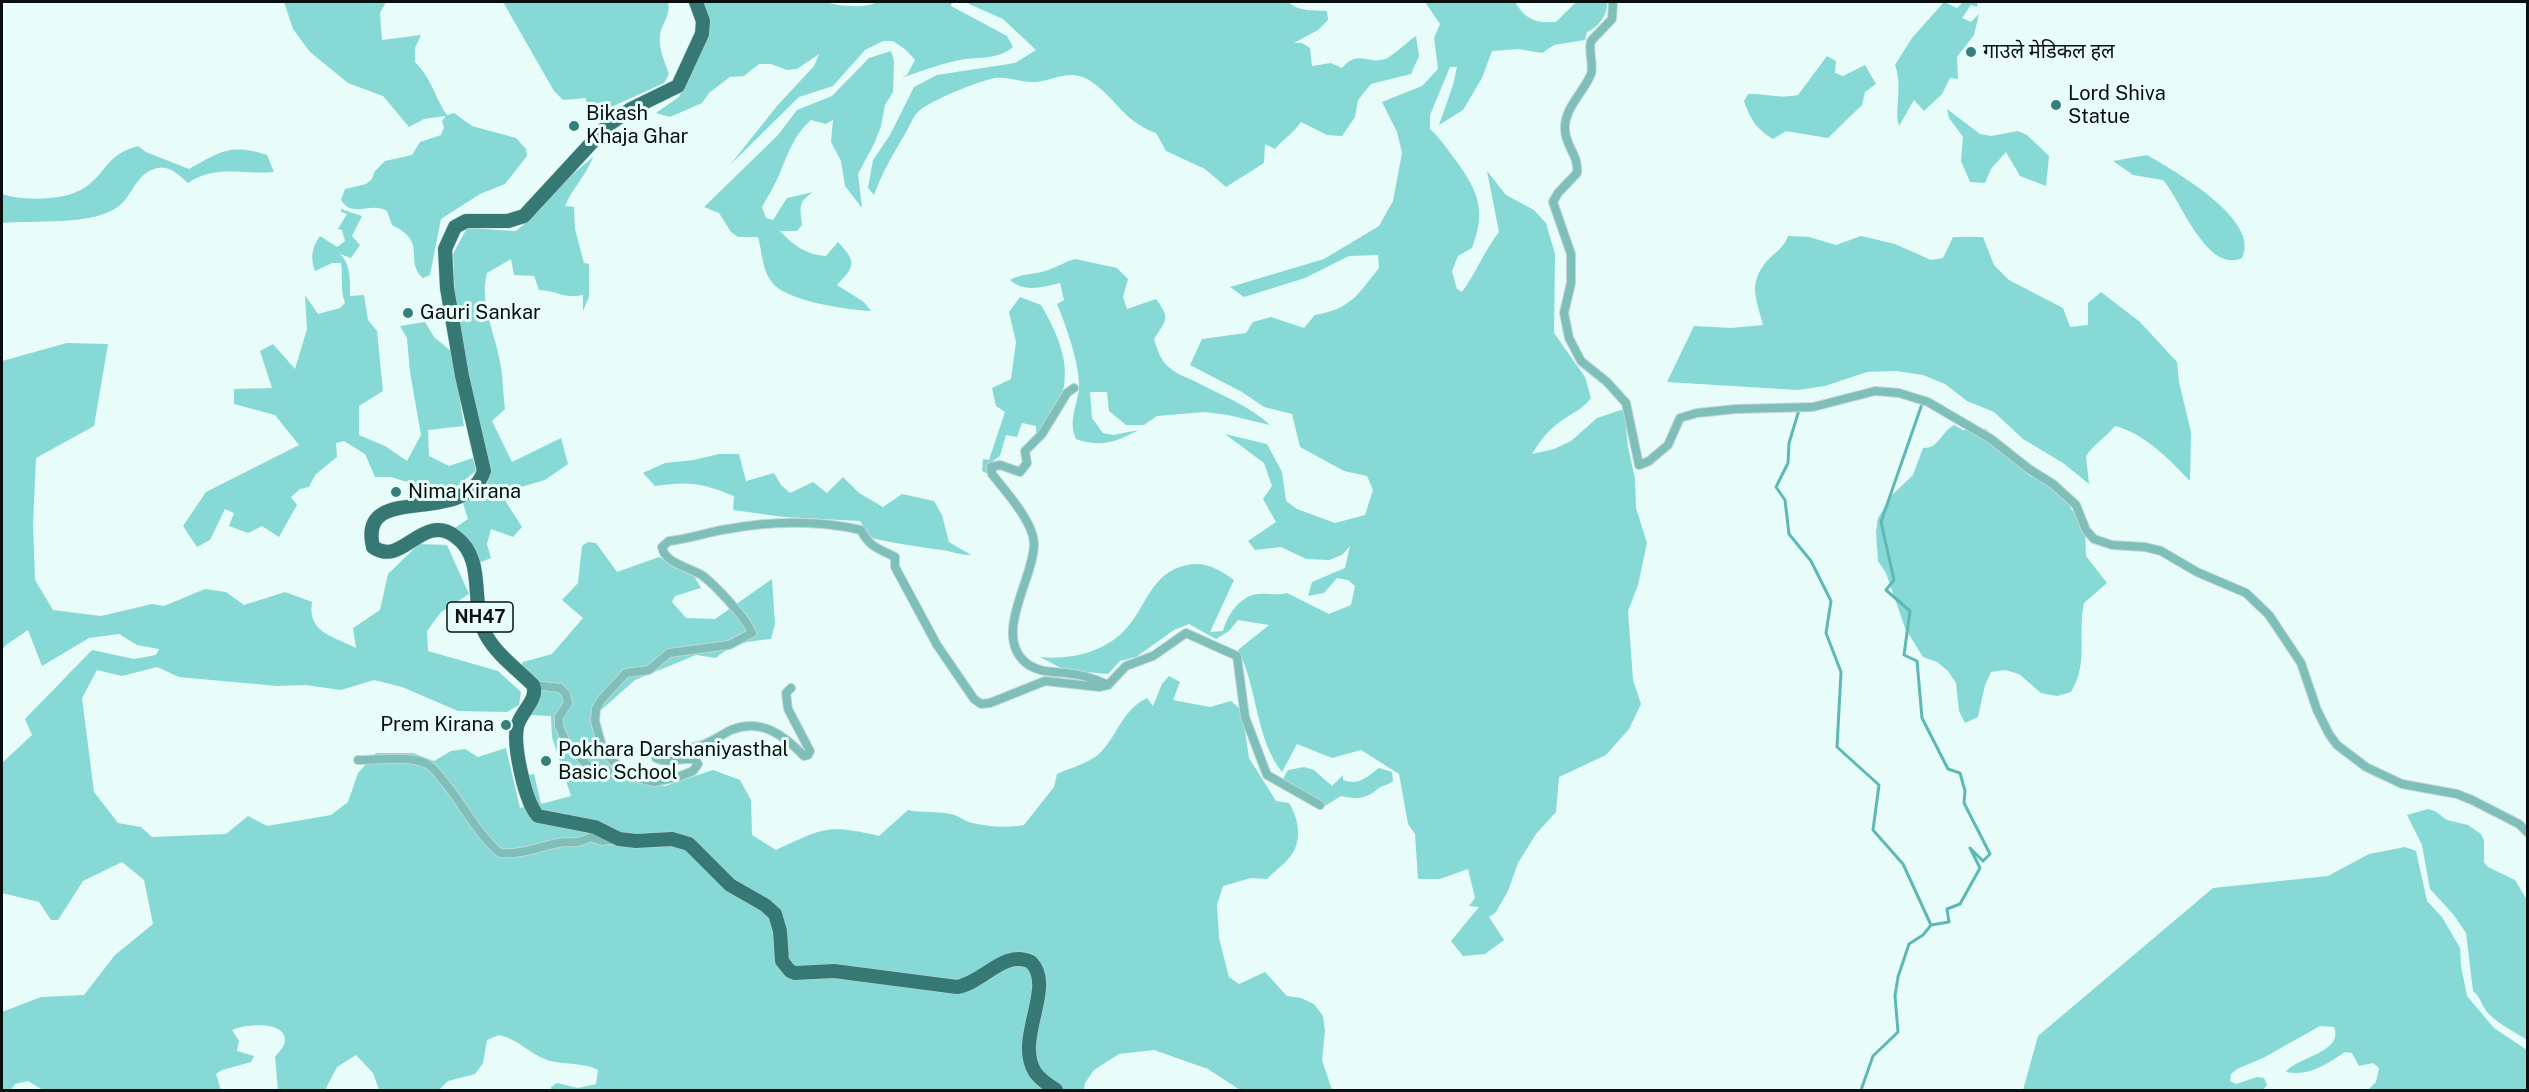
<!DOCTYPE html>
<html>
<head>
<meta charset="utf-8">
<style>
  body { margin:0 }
  #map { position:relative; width:2529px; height:1092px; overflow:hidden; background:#e8fcfa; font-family:"Public Sans",sans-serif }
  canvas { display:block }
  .frame { position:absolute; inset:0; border:3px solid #0a1010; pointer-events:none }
</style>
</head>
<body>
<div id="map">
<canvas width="2529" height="1092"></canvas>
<div class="frame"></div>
</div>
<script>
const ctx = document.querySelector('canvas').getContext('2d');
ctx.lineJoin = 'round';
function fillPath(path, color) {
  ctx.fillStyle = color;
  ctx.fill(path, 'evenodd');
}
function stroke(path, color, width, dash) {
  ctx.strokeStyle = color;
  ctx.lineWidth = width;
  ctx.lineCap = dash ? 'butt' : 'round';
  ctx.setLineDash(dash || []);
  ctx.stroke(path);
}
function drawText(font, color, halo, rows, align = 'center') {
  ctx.font = font + ' "Public Sans","Noto Sans Devanagari",sans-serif';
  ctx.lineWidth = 6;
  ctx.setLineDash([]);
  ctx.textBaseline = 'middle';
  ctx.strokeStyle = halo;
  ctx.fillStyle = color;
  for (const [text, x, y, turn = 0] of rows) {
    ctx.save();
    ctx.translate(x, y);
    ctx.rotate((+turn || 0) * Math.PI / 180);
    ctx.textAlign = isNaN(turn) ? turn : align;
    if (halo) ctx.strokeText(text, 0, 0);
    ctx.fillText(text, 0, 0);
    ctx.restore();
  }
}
const green = new Path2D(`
  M 284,2 L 386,2 L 380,13 L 382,40 L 421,35 L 415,48 L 415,62 C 432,79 434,96 447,115 L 454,113 L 472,126 L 516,138 L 526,149 L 527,156 L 505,184 L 480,194 L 441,219 L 430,275 L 423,278 C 403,259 429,243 392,225 L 387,211 C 371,201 353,219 341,200 L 345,189 L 366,184 L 372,179 L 375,171 L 385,161 L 412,155 L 420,142 L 441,135 L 444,128 L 442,121 L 446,116 L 424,119 L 409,127 L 383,96 L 348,83 L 310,52 L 293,29 Z
  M 503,2 L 668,2 C 671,15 662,23 660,35 C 658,48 665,62 669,74 L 664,83 L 609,108 L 587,113 L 586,98 L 563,100 L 554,91 Z
  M 698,2 L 825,2 C 838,6 865,9 877,2 L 952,2 L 951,6 L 1007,36 L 1013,47 C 997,61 974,56 955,61 C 937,65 919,72 901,78 L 907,75 L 915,60 L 906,50 L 893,41 L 883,41 L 865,50 L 833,86 L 799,97 L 730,165 L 777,106 L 814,66 L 819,54 L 797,69 L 787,70 L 771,64 L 759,64 L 744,76 L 730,77 L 709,93 L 702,103 L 670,117 L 656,113 L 679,97 L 695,63 Z
  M 968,2 L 1289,2 C 1298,12 1315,10 1327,11 L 1328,20 L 1318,30 L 1294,43 L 1302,43 L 1310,48 L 1312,66 L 1331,63 L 1342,68 C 1358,49 1366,65 1385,59 C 1392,57 1408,41 1416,36 L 1419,56 L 1411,74 L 1371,84 L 1358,100 L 1355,117 L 1342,136 L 1327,135 L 1301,122 C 1294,133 1284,138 1275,149 L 1265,144 L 1264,163 L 1226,187 L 1205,169 L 1166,151 L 1156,133 C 1121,121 1115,94 1085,78 C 1068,70 1054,80 1036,82 C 1023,83 1009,76 995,78 C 979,81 927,101 916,114 C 912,119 909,128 905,134 C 893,154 882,173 874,195 L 868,188 L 873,160 L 890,135 L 914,87 L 937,75 L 1015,63 L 1036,50 L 1003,19 L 969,4 Z
  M 1425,2 L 1515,2 C 1526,20 1535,23 1556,22 L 1576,2 L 1607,2 C 1608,14 1599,27 1587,32 L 1585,40 L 1554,45 L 1542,53 L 1518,49 L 1492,51 L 1482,78 L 1463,110 L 1439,125 L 1453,85 L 1457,67 L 1450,67 L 1430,115 L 1430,129 C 1441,139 1448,150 1457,162 C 1479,193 1486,211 1472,248 L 1458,256 L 1452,271 L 1457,289 L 1462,292 C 1476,273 1484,251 1499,232 L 1487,171 L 1506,195 L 1534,210 L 1546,223 L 1555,254 L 1554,333 L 1585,377 L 1591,398 C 1582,410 1572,413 1561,421 C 1548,430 1540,441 1532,454 L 1554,449 L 1571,441 L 1597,418 L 1624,409 L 1628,447 L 1635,479 L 1636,508 L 1647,543 L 1638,585 L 1628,611 L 1633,680 L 1641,704 L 1629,729 L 1606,755 L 1559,777 L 1556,812 L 1536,834 L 1518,863 L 1508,891 L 1496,912 L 1489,917 L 1504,940 L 1485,954 L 1463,956 L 1451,941 L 1479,907 L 1469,906 L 1475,898 L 1468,869 L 1440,879 L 1418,879 L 1415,834 L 1408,824 L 1399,774 L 1361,750 L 1332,758 L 1297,744 L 1282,772 C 1255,738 1258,688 1238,650 L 1269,625 L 1238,620 L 1229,631 L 1216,639 L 1189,624 L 1174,630 L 1136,657 L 1120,661 L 1108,674 L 1065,670 L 1040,657 C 1069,660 1101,653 1122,633 C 1146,610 1150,572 1187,565 C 1205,561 1219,569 1234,580 L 1210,632 L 1223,631 C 1227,616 1239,596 1258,594 C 1269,593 1276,596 1287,593 L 1329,614 L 1351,605 L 1355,586 L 1348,580 L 1337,578 L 1324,593 L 1308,596 L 1312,582 L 1345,568 L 1350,546 L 1342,555 L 1329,560 L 1306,559 L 1281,547 L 1255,550 L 1248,541 L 1276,522 L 1263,499 L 1272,486 L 1264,463 L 1225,434 L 1267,444 L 1282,472 L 1286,501 L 1297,509 L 1335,523 L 1365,515 L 1373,490 L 1367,476 L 1344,471 L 1300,447 L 1292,414 L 1264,407 L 1242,392 L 1190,365 L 1202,339 L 1246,333 L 1253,322 L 1271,317 L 1304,328 L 1315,315 C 1351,309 1357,295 1379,268 L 1378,255 L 1349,256 L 1305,278 L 1244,297 L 1230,287 L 1324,259 L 1379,226 L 1393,201 L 1402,153 L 1397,132 L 1382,102 L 1422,86 L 1438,69 L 1434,38 L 1440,24 Z
  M 1944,2 L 1957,8 L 1963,2 L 1978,2 L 1977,7 L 1971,5 L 1962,18 L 1971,22 L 1979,14 L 1974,35 L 1957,57 L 1958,79 L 1950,78 L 1942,94 L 1924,111 L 1914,100 L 1899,126 C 1894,110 1903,85 1895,65 L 1912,38 Z
  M 891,51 L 894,61 L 893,92 L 885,105 L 881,126 L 875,142 L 858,174 L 862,208 L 845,186 L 841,161 L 831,142 L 833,120 L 826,124 L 811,120 C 794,135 788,153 780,173 C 775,185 768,196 762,207 L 766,218 L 773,220 L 787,198 L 813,192 C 796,203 801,210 802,225 L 797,231 L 780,231 C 793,245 806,255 826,256 L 838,242 C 858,263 854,267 837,285 L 864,302 L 871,311 C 849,310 783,301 771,281 C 762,269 762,251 758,237 L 738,237 L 731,232 L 719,213 L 704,207 L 778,135 L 797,110 L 832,96 L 869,58 Z
  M 1827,56 L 1836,61 L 1835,73 L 1843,76 L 1865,65 L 1876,84 L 1865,92 L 1862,105 L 1828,138 L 1786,131 L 1773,139 C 1757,130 1750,119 1744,101 L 1748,94 C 1766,93 1778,99 1798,95 Z
  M 1947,109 L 1980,134 L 1991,136 L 2018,131 L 2027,135 L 2049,156 L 2046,186 L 2020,176 L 2006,152 L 1991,169 L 1985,183 L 1970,182 L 1961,161 L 1963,137 L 1949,118 Z
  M 138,146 L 146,152 L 189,169 C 220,152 230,143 267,155 L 274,172 C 244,175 215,164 188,183 C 179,175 170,165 157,168 C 136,173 133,195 119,206 C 94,226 33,220 2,223 L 2,194 C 22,201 65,201 84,188 C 107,173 105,155 138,146 Z
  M 2147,155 C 2173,170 2262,220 2242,258 C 2206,274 2180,198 2163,180 L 2133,175 L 2113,161 Z
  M 593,157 C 586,176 573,187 565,206 L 574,207 L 575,229 L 584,263 L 589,264 L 589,297 L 583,311 L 583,295 C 564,299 558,291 539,290 L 534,276 L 514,275 L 511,259 L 487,273 C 479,304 495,332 500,362 C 503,377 503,394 505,409 L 492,421 L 512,462 L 561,438 L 568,464 L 545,480 L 507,491 L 506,502 L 522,527 L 513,537 L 491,529 L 487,544 L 491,558 L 477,564 C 479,550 465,538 455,528 L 468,519 L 462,500 L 480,491 L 489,469 L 471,395 L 455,299 L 453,254 L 467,228 L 516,231 L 539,211 L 561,184 Z
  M 341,209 L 362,216 L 352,236 L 360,245 L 351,258 L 340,254 C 351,264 350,282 350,296 L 364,295 L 368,320 L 377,331 L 383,391 L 359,406 L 359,435 L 385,446 L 407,461 L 421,435 L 410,372 L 407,338 L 400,326 L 425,322 L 434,337 L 452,352 L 464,426 L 428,430 L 429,456 L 449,466 L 473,458 L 476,471 L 439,500 L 410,503 L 407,482 L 391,477 L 375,477 L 365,454 L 344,441 L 336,443 L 337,457 L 315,475 L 309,487 L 300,489 L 291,497 L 297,505 L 279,537 L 262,526 L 248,533 L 229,526 L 234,513 L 225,509 L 210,540 L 197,547 L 183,526 L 206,492 L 299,445 L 275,415 L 234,404 L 234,389 L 272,388 L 260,351 L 273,344 L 295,369 L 307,329 L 305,295 L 318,314 L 340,308 L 345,303 C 340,290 343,277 341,263 L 332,263 L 315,271 C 310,258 312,247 320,236 L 337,247 L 345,241 L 342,230 L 338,229 L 347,214 L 341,212 Z
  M 1788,236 L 1809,237 L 1836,245 L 1861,236 L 1895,244 L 1931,260 L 1943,258 L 1953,237 L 1983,237 L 1994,265 L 2009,280 L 2063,308 L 2070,327 L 2088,325 L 2088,303 L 2101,292 L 2140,322 L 2177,362 L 2179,382 L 2191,432 L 2190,481 C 2170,460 2144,433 2115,426 C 2106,437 2094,444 2086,456 L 2089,484 L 2063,463 L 2023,439 L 1994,412 L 1967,401 L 1945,384 L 1923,375 L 1896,371 L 1867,372 L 1825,386 L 1798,390 L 1667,382 L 1694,326 L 1731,328 L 1763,325 C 1757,300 1747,284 1767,261 C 1775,252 1784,248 1788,236 Z
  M 1075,259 L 1117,268 L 1128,279 L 1123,297 L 1127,309 L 1156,299 C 1171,319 1166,320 1154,339 C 1156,346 1159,355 1163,361 C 1174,375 1188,377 1202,385 C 1224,396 1252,408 1270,425 L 1228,415 L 1205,412 L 1157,416 L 1144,425 L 1126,425 L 1109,411 L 1107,392 L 1090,392 L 1092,418 L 1103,433 L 1113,435 L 1139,430 C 1115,442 1102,448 1076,439 C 1068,420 1077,407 1079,388 C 1080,364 1066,326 1057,304 L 1064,300 L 1060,283 C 1043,287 1024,293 1010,280 C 1022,273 1035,275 1048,270 C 1057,267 1065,262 1075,259 Z
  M 1020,297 L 1041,305 C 1055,329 1069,358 1064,386 C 1061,400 1044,423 1036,436 L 1036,426 L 1022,423 L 1017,437 L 1006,435 L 1000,456 L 986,466 L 988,474 L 982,471 L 983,459 L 989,460 L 1005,412 L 996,406 L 992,388 L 1011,379 L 1016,342 L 1009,312 Z
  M 67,343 L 108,344 L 94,426 L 36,458 L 33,524 L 35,580 L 53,610 L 101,616 L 152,604 L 164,606 L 205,589 L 226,592 L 244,605 L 285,592 L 312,602 C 307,632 332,636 356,648 L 353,628 L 380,610 L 388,574 L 419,544 L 447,545 L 469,594 L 441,612 L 427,631 L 428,651 L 498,671 L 521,692 L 519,705 L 507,712 L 458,711 L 402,687 L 374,680 L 341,690 L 305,685 L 277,686 L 179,677 L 157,667 L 122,676 L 97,670 L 82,698 L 94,792 L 118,823 L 141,827 L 152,837 L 226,834 L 248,816 L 267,826 L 331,815 L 348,802 L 358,773 L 376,753 L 413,753 L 434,761 L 451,751 L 465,749 L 478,757 L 506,748 L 520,808 L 530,805 L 526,775 L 534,774 L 541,804 L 571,796 L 552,737 L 551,716 L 531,715 L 534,693 L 519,669 L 523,662 L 552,654 L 583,618 L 562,600 L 578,583 L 582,546 L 588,542 L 596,543 L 617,572 L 659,557 L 694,576 L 701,588 L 675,596 L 672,602 L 686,618 L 715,619 L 772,579 L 775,624 L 771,639 C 749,641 733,643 716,658 L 696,655 L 635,680 L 592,718 L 601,752 L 636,783 L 665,786 L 713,770 L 740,780 L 751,800 L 752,835 L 776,850 C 824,828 827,824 879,836 L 908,810 C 923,813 935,811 950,814 C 958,815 964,821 972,823 C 990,827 1006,828 1024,825 L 1054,787 L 1057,774 C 1070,768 1089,763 1099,754 C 1119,734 1121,711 1147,698 L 1153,706 L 1162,684 L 1169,676 L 1180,682 L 1173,700 L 1210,707 L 1231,701 L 1242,711 L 1249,758 L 1276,801 L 1289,803 C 1299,819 1303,843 1289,858 C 1283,866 1274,871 1267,879 L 1251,878 L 1223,886 L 1217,905 L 1219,938 L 1229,977 L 1239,984 L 1265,972 L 1287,996 L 1301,998 L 1314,1004 L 1323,1016 L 1325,1031 L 1322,1060 L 1332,1090 L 1240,1090 L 1208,1069 L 1154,1050 L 1119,1054 L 1094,1070 L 1085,1083 L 1084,1090 L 551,1090 L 551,1087 L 557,1083 L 578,1088 L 596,1084 L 598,1070 C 584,1062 561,1065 547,1060 C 530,1054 518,1039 499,1035 L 487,1040 L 483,1063 L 475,1074 L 448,1081 L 439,1090 L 379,1090 L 373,1073 L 356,1055 L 337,1067 L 325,1090 L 278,1090 L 275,1057 C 278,1053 282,1049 284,1045 C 292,1019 243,1024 232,1030 L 239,1041 L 237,1051 L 254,1056 L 251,1062 L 222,1070 L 216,1074 L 221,1090 L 43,1090 L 28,1081 L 15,1084 L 11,1090 L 2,1090 L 2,1012 L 41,997 L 84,995 L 115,955 L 153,924 L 144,880 L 122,862 L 83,881 L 58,920 L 51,920 L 39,902 L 2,893 L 2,763 L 32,735 L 25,719 L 92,650 L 134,659 L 156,655 L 159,649 L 137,645 L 119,634 L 89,638 L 42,666 L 28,630 L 6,645 L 2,650 L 2,361 Z
  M 1954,425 L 1963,430 L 1986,429 L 2030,476 L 2044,480 L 2064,493 L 2071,509 L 2085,526 L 2086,556 L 2107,583 L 2084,603 C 2077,637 2089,662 2071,692 L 2057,696 L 2041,693 L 2019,674 L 2005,670 L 1991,672 L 1985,685 L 1978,717 L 1965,723 L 1959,711 L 1956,683 L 1948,671 L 1937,662 L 1923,657 L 1905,628 L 1886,573 L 1878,561 L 1876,532 L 1878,518 L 1892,495 L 1913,475 L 1923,448 C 1939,449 1941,432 1954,425 Z
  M 719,454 L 739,454 L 746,481 L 774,473 L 781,485 L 790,493 L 813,482 L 827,493 L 843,477 L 859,493 L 883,507 L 902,494 L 934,501 L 942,515 L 949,542 L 971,555 C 962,555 956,553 948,551 C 922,547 897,544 871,538 L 860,521 L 784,517 L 733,510 L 734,496 C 701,483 691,481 655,486 L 643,473 L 665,463 L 694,460 Z
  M 1304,767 L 1314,770 L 1332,786 L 1343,775 L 1343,780 C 1359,786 1367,777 1379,768 L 1392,772 L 1393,781 C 1389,785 1383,785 1379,788 C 1365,799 1359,800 1341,796 L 1325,806 L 1283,779 L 1288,770 Z
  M 2428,809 L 2435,811 L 2447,820 L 2468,825 L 2481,834 L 2484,840 L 2484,862 L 2488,867 L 2515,880 L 2527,900 L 2527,1040 C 2515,1032 2500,1025 2490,1015 C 2481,1007 2482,998 2473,991 L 2466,933 L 2453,914 L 2430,889 L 2422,845 L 2407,815 Z
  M 2405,847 L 2416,851 L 2427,901 L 2442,917 L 2460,948 L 2461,966 L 2467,996 L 2494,1028 L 2527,1050 L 2527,1090 L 2368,1090 L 2376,1082 L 2379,1068 L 2373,1063 L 2359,1066 L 2352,1053 L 2345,1052 C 2327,1064 2309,1077 2286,1072 C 2296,1057 2344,1053 2334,1027 L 2320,1026 L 2263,1058 L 2237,1069 L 2231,1074 L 2230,1081 L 2236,1084 L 2257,1077 L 2264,1078 L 2267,1085 L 2263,1090 L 2023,1090 L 2038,1036 L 2213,888 L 2328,876 L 2369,854 Z`);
const stream = new Path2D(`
  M 1799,410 L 1789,443 L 1788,463 L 1776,487 L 1785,500 L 1789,534 L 1811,561 L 1831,601 L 1826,633 L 1841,672 L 1837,747 L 1879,785 L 1873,830 L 1903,864 L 1931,925
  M 1861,1090 L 1873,1056 L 1898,1032 L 1895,996 L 1898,977 L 1909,944 L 1923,935 L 1931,925 L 1949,922 L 1947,909 L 1960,904 L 1980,868 L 1970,848 L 1983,861 L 1990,854 L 1964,803 L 1965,791 L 1960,773 L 1948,769 L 1922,718 L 1917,661 L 1904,655 L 1910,611 L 1886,590 L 1894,580 L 1881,522 L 1923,401`);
const minor = new Path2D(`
  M 1613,2 L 1612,19 L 1591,41 C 1588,52 1594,64 1591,74 C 1584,92 1564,108 1565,129 C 1565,146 1579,155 1577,173 L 1558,193 L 1553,202 L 1571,254 L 1571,283 L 1564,313 L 1569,338 L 1581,361 L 1607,382 L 1626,403 L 1639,465 L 1649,461 L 1668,445 L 1680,418 L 1697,413 L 1736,409 L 1813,407 L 1875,391 L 1899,393 L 1928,402 L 1991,439 L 2029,469 L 2053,484 L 2076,505 L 2086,530 L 2094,539 L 2112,545 L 2145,547 L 2161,551 L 2197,572 L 2246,593 L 2269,615 L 2301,663 L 2317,710 L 2329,734 L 2337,745 L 2366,767 L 2402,784 L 2457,794 L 2472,800 L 2519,824 L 2528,833
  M 1074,388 L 1067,393 L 1042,434 L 1025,451 L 1027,463 L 1020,472 L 1000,465 L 991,467 L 992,474 C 1005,491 1034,522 1034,544 C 1034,578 993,634 1025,662 C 1038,674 1058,671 1073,674 C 1085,675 1097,680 1108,685
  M 533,685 L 560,688 L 566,694 L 568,703 L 559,717 L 559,726 L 567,744 L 588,766 L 654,782 L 678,777 L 693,771 L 698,764 L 696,760 C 683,756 669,765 656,758 L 657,753 C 671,749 687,750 702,745 C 712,742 721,735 731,730 C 761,718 784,735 804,756 L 808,755 L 810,751 L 788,709 L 786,693 L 791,688
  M 358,760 C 376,760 411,755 427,764 C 435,768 440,777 446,784 C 464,806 478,835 500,853 C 521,855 538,847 558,843 C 575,840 573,846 591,837 L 602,841 L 616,839
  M 634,778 L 614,762 L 603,750 L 595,721 L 596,709 L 601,700 L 626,673 L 649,670 L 669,653 L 729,645 L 752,633 C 746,618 716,586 703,576 C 691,568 664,563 662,547 L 669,541 C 689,539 708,532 728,529 C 772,521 817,520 861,530 C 869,547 880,549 895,557 L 895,567 L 937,645 L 974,699 L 981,704 L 990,703 L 1045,681 L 1099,687 L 1108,685 L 1126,666 L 1153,656 L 1186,633 L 1237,656 L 1245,717 L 1267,775 L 1320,805`);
const trunk = new Path2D(`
  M 696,2 L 703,21 L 702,34 L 678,86 L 631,109 L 608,125 L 524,216 L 508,221 L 466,221 L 455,227 L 445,249 L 447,288 L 462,376 L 484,471 C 464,529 357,480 373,547 C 403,568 422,511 456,537 C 487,560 469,604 486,635 C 497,655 517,669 533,685 C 539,700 520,712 517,727 C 513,746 525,802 538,816 L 595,827 L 619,839 L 636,841 L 672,839 L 689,844 L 730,885 L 765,905 L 775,914 L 780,931 L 782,961 L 790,971 L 795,973 L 834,971 L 957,987 C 983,983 1004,949 1031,962 C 1056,987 1014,1039 1035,1072 C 1040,1080 1049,1085 1056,1090`);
const markers = [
  [1971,52,6,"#377f7b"],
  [2056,105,6,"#377f7b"],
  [574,126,6,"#377f7b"],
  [408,313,6,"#377f7b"],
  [396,492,6,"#377f7b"],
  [506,725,6,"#377f7b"],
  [546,761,6,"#377f7b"]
];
const shields = [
  [480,617,66]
];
const shieldNames = [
  ["NH47",480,617]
];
const poiNames = [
  ["गाउले मेडिकल हल",1983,52],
  ["Lord Shiva",2068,94],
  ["Statue",2068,117],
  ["Bikash",586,114],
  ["Khaja Ghar",586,137],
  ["Gauri Sankar",420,313],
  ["Nima Kirana",408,492],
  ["Prem Kirana",494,725,"right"],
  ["Pokhara Darshaniyasthal",558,750],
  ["Basic School",558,773]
];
fillPath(green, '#86d9d4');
stroke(stream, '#5eb9b4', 3);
stroke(minor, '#c4d6d5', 10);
stroke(trunk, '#c4d6d5', 15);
stroke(minor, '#7ebfba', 8);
stroke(trunk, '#367974', 14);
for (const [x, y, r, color] of markers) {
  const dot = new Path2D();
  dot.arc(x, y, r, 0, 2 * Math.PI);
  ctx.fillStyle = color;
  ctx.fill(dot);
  stroke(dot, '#e8fcfa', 2);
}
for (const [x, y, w] of shields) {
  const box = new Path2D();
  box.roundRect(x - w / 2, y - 15, w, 30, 4.5);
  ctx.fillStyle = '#e8fcfa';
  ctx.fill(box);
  stroke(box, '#0a1010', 1.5);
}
drawText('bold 18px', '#0a1010', null, shieldNames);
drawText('20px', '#0a1010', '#e8fcfa', poiNames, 'left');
</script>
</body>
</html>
